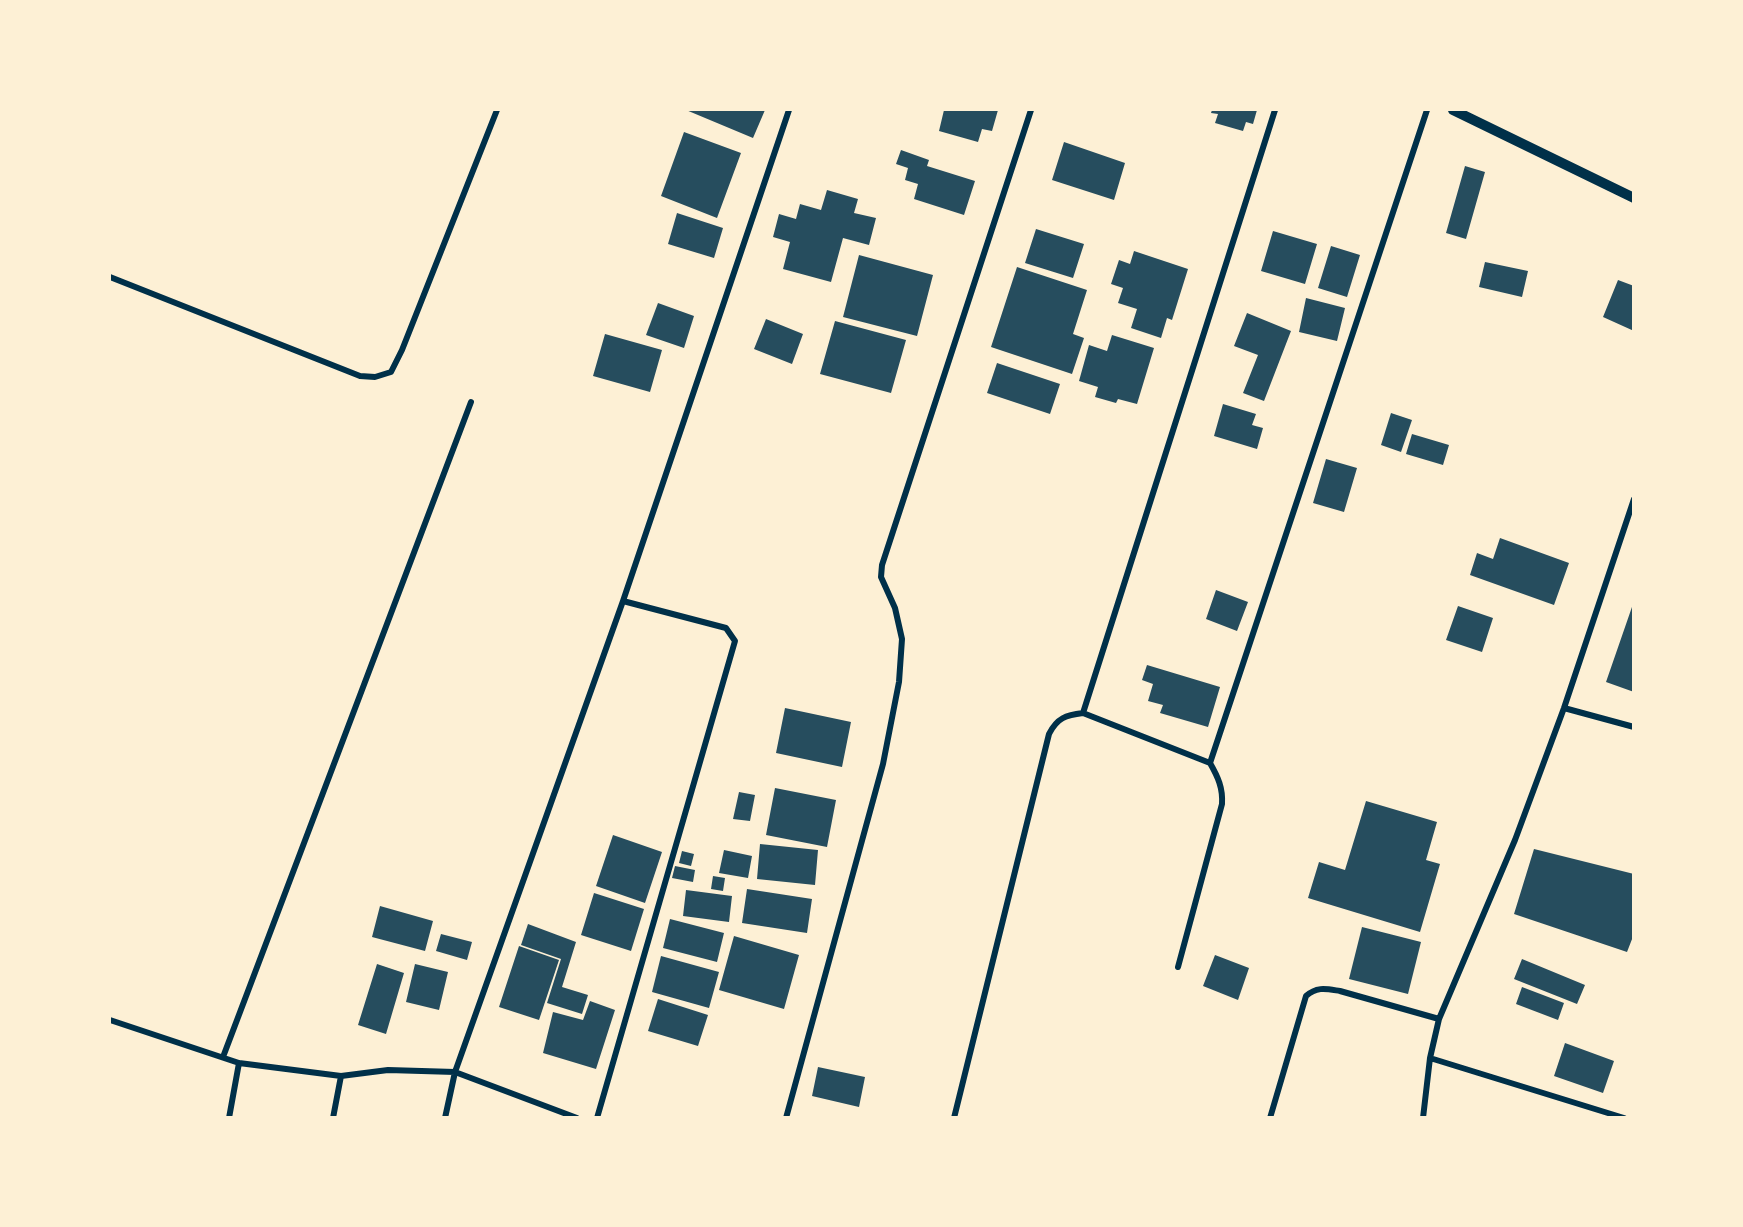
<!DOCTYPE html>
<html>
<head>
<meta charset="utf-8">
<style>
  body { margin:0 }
  #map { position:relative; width:1743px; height:1227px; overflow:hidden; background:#fdf0d5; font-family:Figtree,sans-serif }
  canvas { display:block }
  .frame { position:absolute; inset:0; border:111px solid #fdf0d5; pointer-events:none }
</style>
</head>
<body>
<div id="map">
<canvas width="1743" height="1227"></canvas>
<div class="frame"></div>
</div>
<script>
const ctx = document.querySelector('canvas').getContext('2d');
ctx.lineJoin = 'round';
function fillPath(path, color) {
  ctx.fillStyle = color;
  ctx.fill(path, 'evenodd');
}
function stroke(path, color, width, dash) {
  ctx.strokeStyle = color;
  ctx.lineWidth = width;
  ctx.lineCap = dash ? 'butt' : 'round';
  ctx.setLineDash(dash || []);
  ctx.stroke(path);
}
const building = new Path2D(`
  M 686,110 L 765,110 L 753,138 Z
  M 944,110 L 998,110 L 992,131 L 982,129 L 978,142 L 939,131 Z
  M 1212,110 L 1257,110 L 1253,124 L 1246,122 L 1243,131 L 1215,123 L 1218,114 L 1211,113 Z
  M 684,132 L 741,153 L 717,218 L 661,196 Z
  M 1064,142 L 1125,163 L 1114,200 L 1052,180 Z
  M 901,150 L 929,160 L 927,166 L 975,181 L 964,215 L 914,199 L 918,184 L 905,180 L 908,168 L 896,164 Z
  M 1465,166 L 1485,172 L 1466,239 L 1446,233 Z
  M 827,190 L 858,199 L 854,213 L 876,218 L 869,245 L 843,238 L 831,282 L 783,269 L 790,242 L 773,237 L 779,214 L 796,219 L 800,204 L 821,210 Z
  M 677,213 L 723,228 L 714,258 L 668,244 Z
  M 1036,229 L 1084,244 L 1073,278 L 1025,263 Z
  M 1273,231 L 1317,244 L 1305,284 L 1261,271 Z
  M 1331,246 L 1360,255 L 1347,297 L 1318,288 Z
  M 1134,251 L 1188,269 L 1172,320 L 1167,318 L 1161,338 L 1131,328 L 1137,309 L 1118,303 L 1123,288 L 1111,284 L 1119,260 L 1130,264 Z
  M 859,255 L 933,275 L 917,336 L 843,317 Z
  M 1485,262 L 1528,271 L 1522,297 L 1479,287 Z
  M 1017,267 L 1087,290 L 1073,334 L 1084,338 L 1072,374 L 991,347 Z
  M 1618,280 L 1634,286 L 1634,331 L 1603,317 Z
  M 1306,298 L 1345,308 L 1337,341 L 1299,332 Z
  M 658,303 L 694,316 L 684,348 L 646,335 Z
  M 1247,313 L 1291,331 L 1264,401 L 1243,393 L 1258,355 L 1234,346 Z
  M 766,319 L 803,334 L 792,364 L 754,349 Z
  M 835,321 L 906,340 L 891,393 L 820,374 Z
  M 605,334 L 662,350 L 650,392 L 593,376 Z
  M 1112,335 L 1154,348 L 1137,404 L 1118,399 L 1116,403 L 1095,397 L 1098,387 L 1079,381 L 1089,345 L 1107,351 Z
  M 997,363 L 1060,384 L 1050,414 L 987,393 Z
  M 1223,404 L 1256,414 L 1252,425 L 1263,428 L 1257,449 L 1214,436 Z
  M 1391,413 L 1412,420 L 1401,452 L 1381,445 Z
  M 1412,434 L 1449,445 L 1443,465 L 1406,454 Z
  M 1326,459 L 1357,468 L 1344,512 L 1313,503 Z
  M 1500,538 L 1569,563 L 1554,605 L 1470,575 L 1477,553 L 1493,559 Z
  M 1216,590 L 1248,602 L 1237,631 L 1206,619 Z
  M 1633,604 L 1634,604 L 1634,692 L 1606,682 Z
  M 1458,606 L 1493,618 L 1482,652 L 1446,640 Z
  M 1147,665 L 1220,687 L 1208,727 L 1160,713 L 1163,705 L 1148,701 L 1153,684 L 1142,680 Z
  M 785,708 L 851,722 L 842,767 L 776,753 Z
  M 775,788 L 836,800 L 827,847 L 766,835 Z
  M 739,792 L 755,795 L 750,821 L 733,819 Z
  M 1366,801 L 1437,822 L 1426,860 L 1440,864 L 1420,932 L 1308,898 L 1319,862 L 1345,870 Z
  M 613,835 L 662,852 L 645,903 L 596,886 Z
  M 760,844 L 818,850 L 815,885 L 757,879 Z
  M 1534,849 L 1634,874 L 1634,934 L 1627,952 L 1514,914 Z
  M 724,850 L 752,856 L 748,878 L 719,873 Z
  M 682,851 L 694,854 L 691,866 L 679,863 Z
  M 675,866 L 695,870 L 693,882 L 672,878 Z
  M 713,876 L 725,878 L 723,891 L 711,889 Z
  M 747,889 L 812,899 L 807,933 L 742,923 Z
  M 686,890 L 732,896 L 729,922 L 683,916 Z
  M 594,893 L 644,909 L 631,951 L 581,935 Z
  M 380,906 L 433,921 L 425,951 L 372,937 Z
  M 670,919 L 724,933 L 717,962 L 663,948 Z
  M 528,924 L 576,942 L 562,987 L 588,995 L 582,1014 L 547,1003 L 561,959 L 521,945 Z
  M 1362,927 L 1421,942 L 1408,994 L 1349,979 Z
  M 441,934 L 472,942 L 467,960 L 436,951 Z
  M 734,936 L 799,955 L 784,1009 L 719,990 Z
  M 519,946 L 559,960 L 539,1020 L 499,1007 Z
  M 1215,955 L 1249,968 L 1238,1000 L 1203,986 Z
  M 661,956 L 719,972 L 709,1008 L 652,992 Z
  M 1522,959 L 1585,985 L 1577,1004 L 1514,979 Z
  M 377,964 L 404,973 L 386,1034 L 358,1025 Z
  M 415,964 L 448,972 L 439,1010 L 406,1002 Z
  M 1522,987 L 1564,1003 L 1558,1020 L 1516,1004 Z
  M 658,999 L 708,1015 L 698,1046 L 648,1031 Z
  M 590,1001 L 615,1010 L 596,1069 L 543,1053 L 553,1012 L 583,1020 Z
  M 1565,1043 L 1614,1061 L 1603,1093 L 1554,1076 Z
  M 818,1067 L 865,1077 L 859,1107 L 812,1096 Z`);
const minor = new Path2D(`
  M 110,277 L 360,376 L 375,377 L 391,372 L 402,350 L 497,110
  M 1564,708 L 1634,727
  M 1083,713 L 1275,110
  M 1210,763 L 1427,110
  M 110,1020 L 239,1063 L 341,1076 L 388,1070 L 455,1072 L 577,1118
  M 223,1057 L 471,402
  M 1430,1058 L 1624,1118
  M 229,1118 L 239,1063
  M 333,1118 L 341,1076
  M 445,1118 L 455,1072 L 623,601 L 789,110
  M 597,1118 L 735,641 L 726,628 L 623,601
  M 786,1118 L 883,764 L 899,682 L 902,639 L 895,608 L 881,577 L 882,565 L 1031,110
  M 954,1118 L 1049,734 C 1057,718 1066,715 1083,713 L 1210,763 C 1218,777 1223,788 1222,804 L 1178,967
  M 1270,1118 L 1306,996 C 1317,986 1327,989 1340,991 L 1439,1019
  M 1423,1118 L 1430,1058 L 1439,1019 L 1515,840 L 1564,708 L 1634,499`);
const tertiary = new Path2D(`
  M 1453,110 L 1634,198`);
fillPath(building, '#264d5e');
stroke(minor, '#003049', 6);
stroke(tertiary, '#003049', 10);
</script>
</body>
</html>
